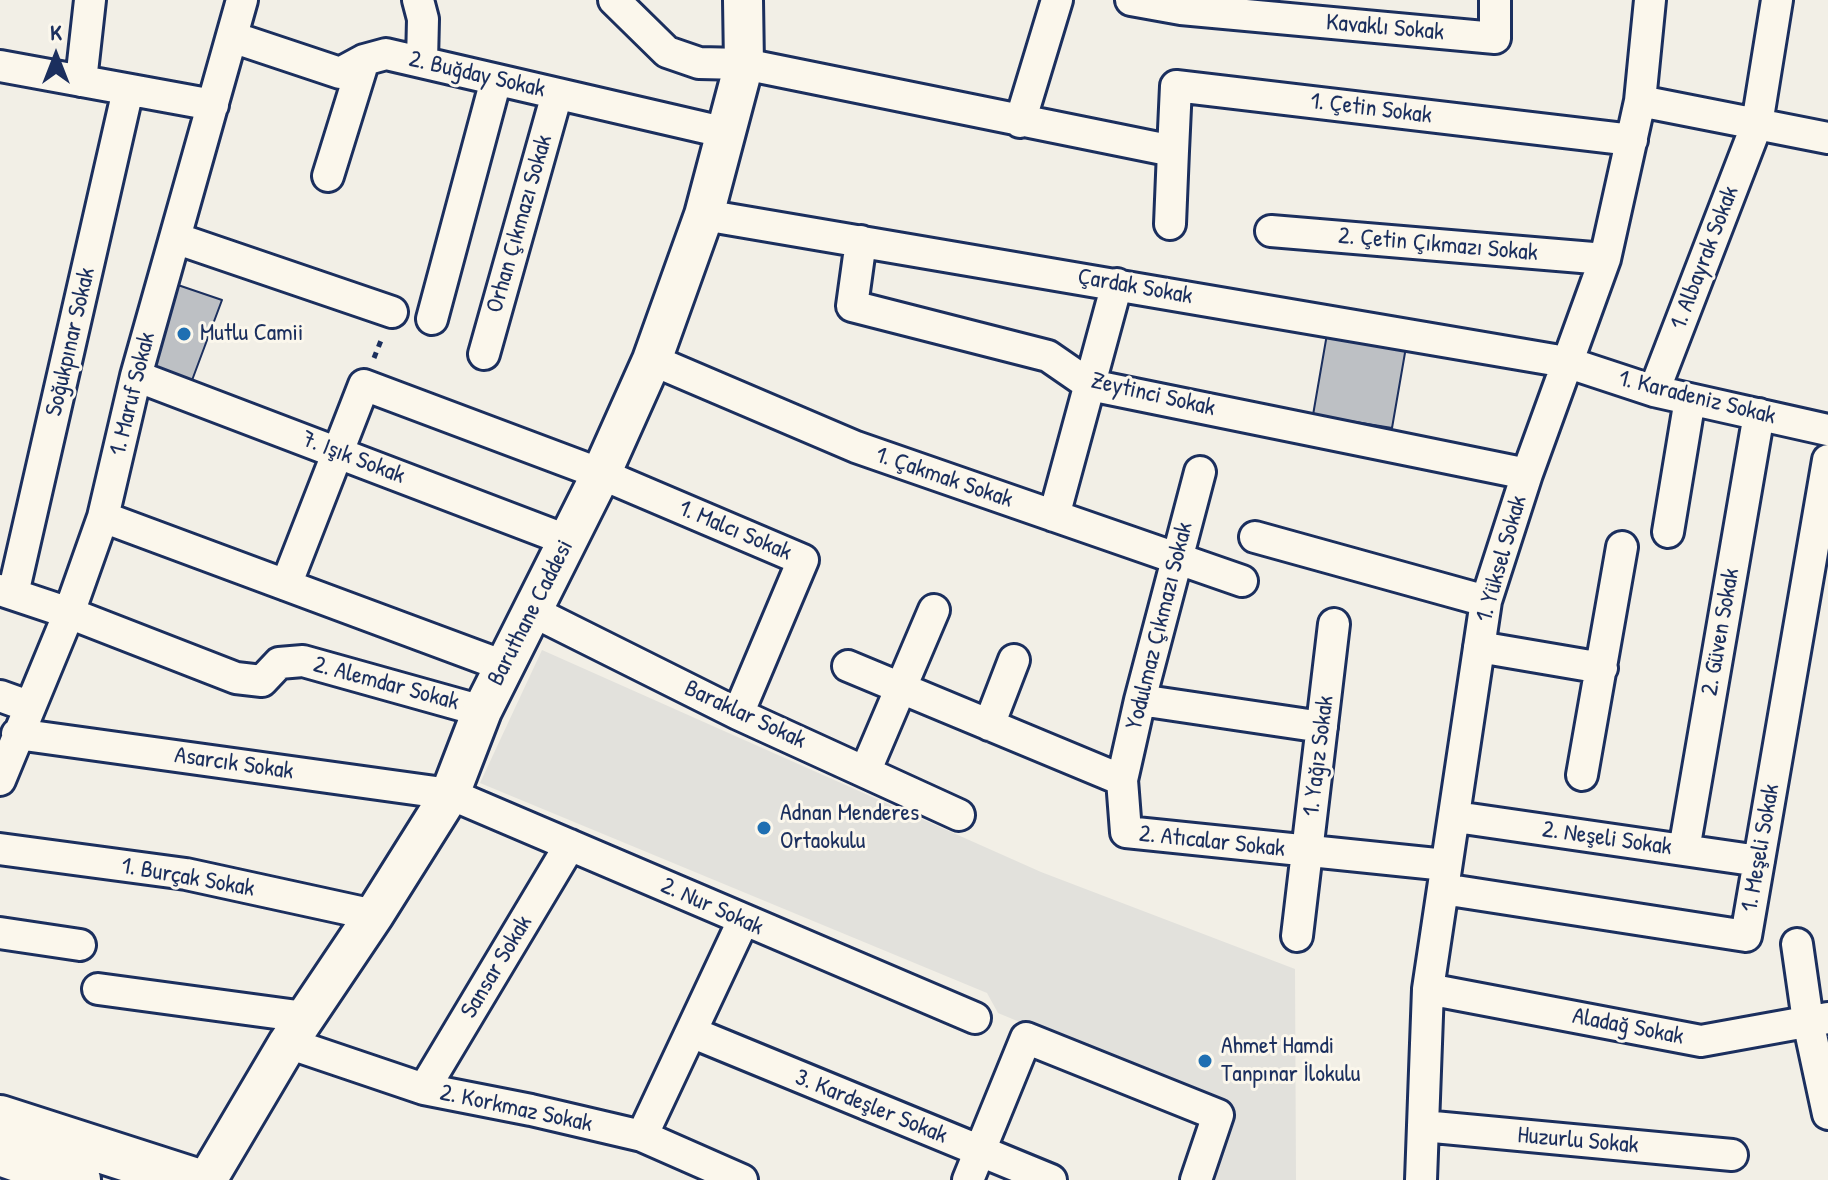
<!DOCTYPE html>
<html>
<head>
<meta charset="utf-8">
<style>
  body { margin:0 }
  #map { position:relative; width:1828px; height:1180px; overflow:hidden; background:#f2efe6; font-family:"Patrick Hand",sans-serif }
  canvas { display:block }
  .north { position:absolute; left:16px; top:16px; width:80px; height:80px; -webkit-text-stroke:6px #fbf7ec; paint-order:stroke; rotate:0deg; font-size:22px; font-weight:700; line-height:32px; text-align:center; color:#1b2f5e }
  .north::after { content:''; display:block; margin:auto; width:28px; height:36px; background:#1b2f5e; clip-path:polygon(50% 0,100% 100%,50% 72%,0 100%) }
</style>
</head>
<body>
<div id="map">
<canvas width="1828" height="1180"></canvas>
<div class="north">K</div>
</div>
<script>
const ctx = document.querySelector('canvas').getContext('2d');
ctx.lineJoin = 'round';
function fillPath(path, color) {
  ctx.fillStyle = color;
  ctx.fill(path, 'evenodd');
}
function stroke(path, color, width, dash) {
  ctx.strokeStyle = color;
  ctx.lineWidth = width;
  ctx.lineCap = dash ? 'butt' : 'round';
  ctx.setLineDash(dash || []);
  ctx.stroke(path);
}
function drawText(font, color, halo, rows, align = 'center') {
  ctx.font = font + ' "Patrick Hand",sans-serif';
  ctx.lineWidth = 6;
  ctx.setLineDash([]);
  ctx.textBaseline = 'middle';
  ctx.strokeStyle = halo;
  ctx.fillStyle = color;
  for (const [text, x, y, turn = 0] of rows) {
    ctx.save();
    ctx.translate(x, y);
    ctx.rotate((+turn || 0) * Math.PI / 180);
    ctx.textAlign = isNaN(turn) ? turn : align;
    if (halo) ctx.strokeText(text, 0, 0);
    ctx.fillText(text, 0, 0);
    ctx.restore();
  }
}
const built = new Path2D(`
  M 542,650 L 1041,872 L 1295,969 L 1296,1180 L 1207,1180 L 1229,1109 L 998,1013 L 987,993 L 480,783 Z`);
const building = new Path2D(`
  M 172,283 L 222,300 L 191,383 L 152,367 Z
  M 1327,334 L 1406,347 L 1392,428 L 1313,415 Z`);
const path = new Path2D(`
  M 374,358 L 382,338`);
const minor = new Path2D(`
  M 418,0 L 423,19 L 422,62
  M 614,0 L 667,52 L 699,63 L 744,64 L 1173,151 L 1176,86 L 1632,140
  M 1131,0 L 1181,9 L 1495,38 L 1495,0
  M 232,37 L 340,73 L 364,60 L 386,54 L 727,133
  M 0,66 L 213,105
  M 81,81 L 90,0
  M 1640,101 L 1828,138
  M 1020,122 L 1057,0
  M 328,176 L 364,60
  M 704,215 L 1566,362 L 1654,391 L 1828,430
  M 1170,224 L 1173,151
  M 1271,231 L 1605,259
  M 175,238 L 392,312
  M 861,241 L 852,306 L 1048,356 L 1090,385 L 1527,474
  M 432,319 L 496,80
  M 484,354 L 557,94
  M 652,360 L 856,447 L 1242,581
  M 136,376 L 569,541
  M 1654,391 L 1757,124 L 1777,0
  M 1054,516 L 1117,284
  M 103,517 L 504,666
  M 1668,532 L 1690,399
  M 1255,537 L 1486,601
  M 286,585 L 364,385 L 601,474 L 803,560 L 738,714
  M 0,590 L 69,613 L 236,678 L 262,681 L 279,663 L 303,661 L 482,711
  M 13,594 L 128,90
  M 532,611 L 738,714 L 959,815
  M 1479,647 L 1602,668
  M 848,666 L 1122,780 L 1126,832 L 1446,865
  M 0,696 L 28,706
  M 1140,700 L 1322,727
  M 989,725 L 1014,660
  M 17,734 L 450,794 L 975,1018
  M 865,772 L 934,610
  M 1582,775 L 1622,547
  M 0,780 L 69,613 L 103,517 L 136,376 L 242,0
  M 1122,780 L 1140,700 L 1200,472
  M 1456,817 L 1759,861
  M 0,849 L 186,874 L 374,915
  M 1684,850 L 1759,414
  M 1443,889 L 1746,936 L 1828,460
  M 0,933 L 80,945
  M 1297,936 L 1334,624
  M 1797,944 L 1808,1021 L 1828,1114
  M 98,989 L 305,1017
  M 1428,989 L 1701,1041 L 1828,1018
  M 691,1032 L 1051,1180
  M 288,1043 L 424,1089 L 531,1110 L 642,1136 L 742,1180
  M 424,1089 L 570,845
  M 1423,1126 L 1732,1155
  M 642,1136 L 743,921
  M 968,1180 L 1026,1038 L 1218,1115 L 1196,1180
  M 1421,1180 L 1428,989 L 1486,601 L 1527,474 L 1605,259 L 1640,101 L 1650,0`);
const tertiary = new Path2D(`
  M 207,1180 L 288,1043 L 374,915 L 450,794 L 482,711 L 601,474 L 652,360 L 704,215 L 744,64 L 743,0`);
const primary = new Path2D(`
  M 0,1118 L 193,1180
  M 0,1153 L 78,1180`);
const markers = [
  [184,334,8,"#1f6fb2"],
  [764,828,8,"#1f6fb2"],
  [1205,1061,8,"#1f6fb2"]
];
const streetNames = [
  ["Kavaklı Sokak",1385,28,5],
  ["2. Buğday Sokak",477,75,13],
  ["1. Çetin Sokak",1371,109,7],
  ["Orhan Çıkmazı Sokak",520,224,-74],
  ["2. Çetin Çıkmazı Sokak",1438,245,5],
  ["1. Albayrak Sokak",1705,258,-69],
  ["Çardak Sokak",1135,287,10],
  ["Soğukpınar Sokak",71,342,-77],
  ["1. Maruf Sokak",133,394,-76],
  ["Zeytinci Sokak",1153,395,13],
  ["1. Karadeniz Sokak",1697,398,14],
  ["7. Işık Sokak",353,458,21],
  ["1. Çakmak Sokak",944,478,19],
  ["1. Malcı Sokak",735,531,23],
  ["1. Yüksel Sokak",1502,559,-74],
  ["Baruthane Caddesi",531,613,-63],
  ["Yodulmaz Çıkmazı Sokak",1160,626,-76],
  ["2. Güven Sokak",1721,632,-80],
  ["2. Alemdar Sokak",386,684,15],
  ["Baraklar Sokak",745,715,25],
  ["1. Yağız Sokak",1319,756,-83],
  ["Asarcık Sokak",234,764,8],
  ["2. Neşeli Sokak",1607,839,8],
  ["2. Atıcalar Sokak",1212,842,6],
  ["1. Meşeli Sokak",1761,848,-80],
  ["1. Burçak Sokak",188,878,10],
  ["2. Nur Sokak",712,907,24],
  ["Sansar Sokak",497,967,-59],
  ["Aladağ Sokak",1628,1027,11],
  ["3. Kardeşler Sokak",871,1107,22],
  ["2. Korkmaz Sokak",516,1109,12],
  ["Huzurlu Sokak",1578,1141,5]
];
const poiNames = [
  ["Mutlu Camii",200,334],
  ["Adnan Menderes",780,814],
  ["Ortaokulu",780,842],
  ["Ahmet Hamdi",1221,1047],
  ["Tanpınar İlokulu",1221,1075]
];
fillPath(built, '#e2e1dc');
fillPath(building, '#bdc0c4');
stroke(building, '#1b2f5e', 2);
stroke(minor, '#1b2f5e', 36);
stroke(tertiary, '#1b2f5e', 44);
stroke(primary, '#1b2f5e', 50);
stroke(path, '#1b2f5e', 5, [6, 6]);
stroke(minor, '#fbf7ec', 30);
stroke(tertiary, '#fbf7ec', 38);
stroke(primary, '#fbf7ec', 44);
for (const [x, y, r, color] of markers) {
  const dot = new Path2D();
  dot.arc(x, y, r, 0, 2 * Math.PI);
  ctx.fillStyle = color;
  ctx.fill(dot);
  stroke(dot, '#fbf7ec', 3);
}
drawText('24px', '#1b2f5e', '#fbf7ec', streetNames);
drawText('24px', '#1b2f5e', '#fbf7ec', poiNames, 'left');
</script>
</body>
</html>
